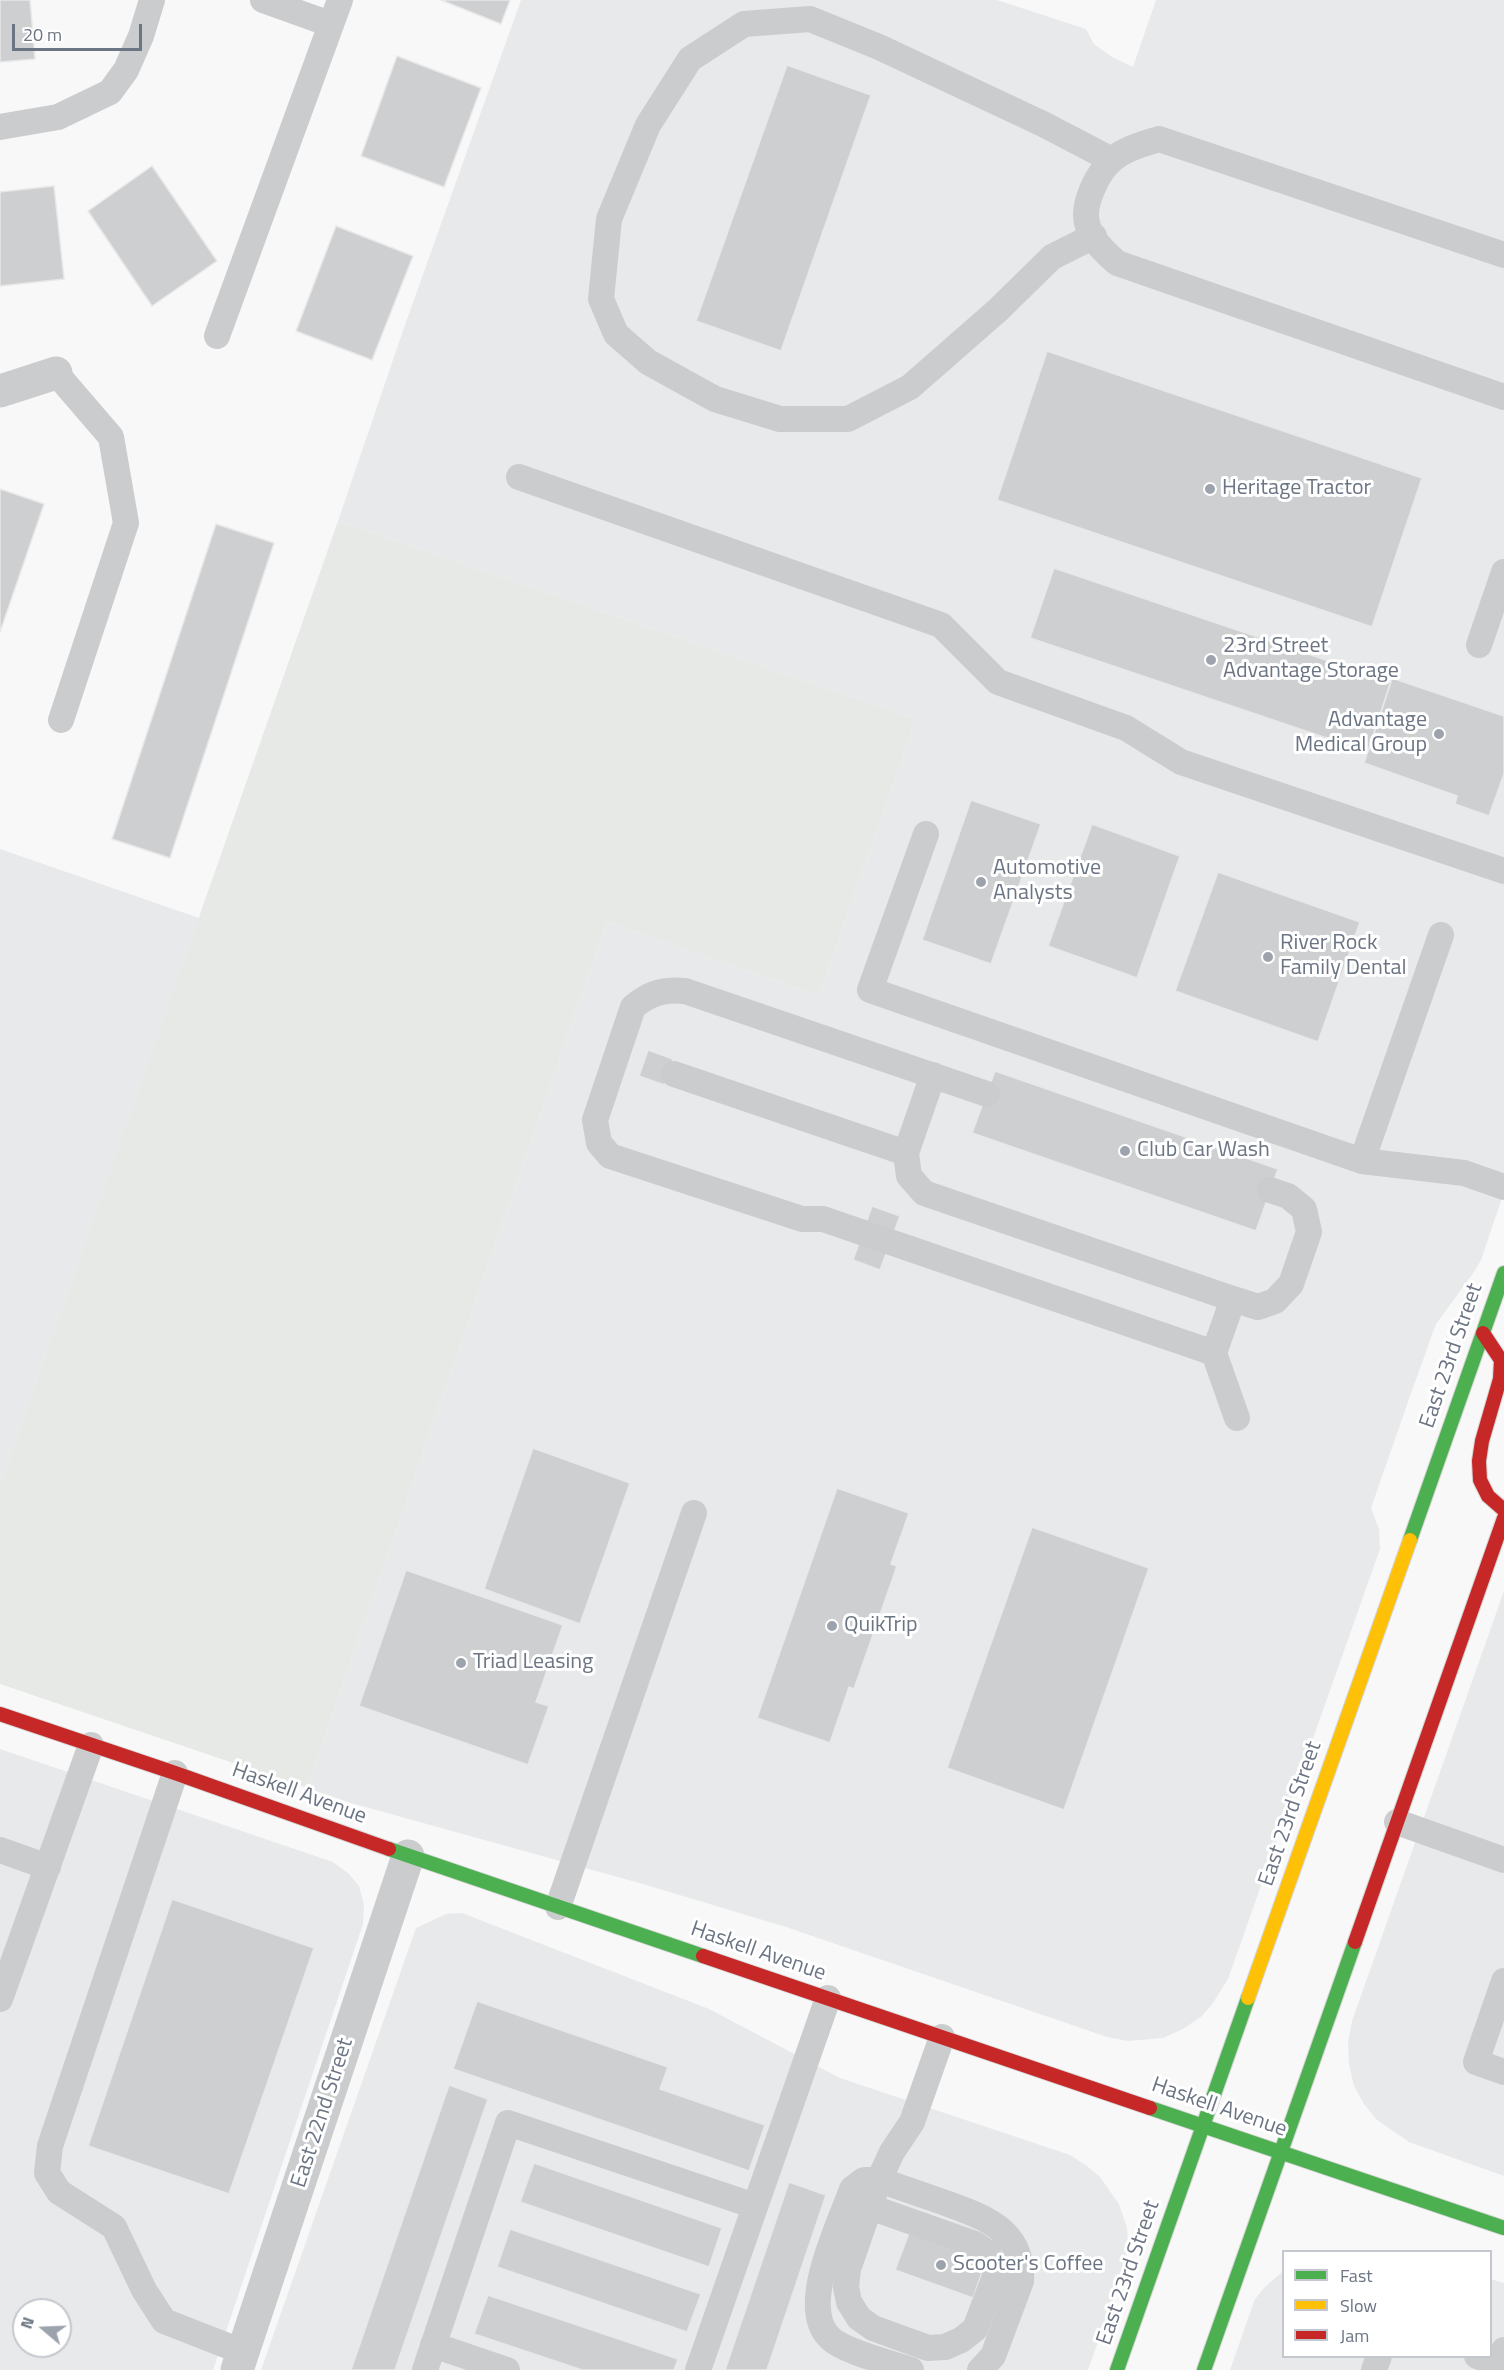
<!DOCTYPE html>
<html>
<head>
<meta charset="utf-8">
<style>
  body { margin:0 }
  #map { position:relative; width:1504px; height:2370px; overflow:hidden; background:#f8f8f8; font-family:"Titillium Web",sans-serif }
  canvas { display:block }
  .legend { position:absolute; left:1282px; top:2250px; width:210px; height:108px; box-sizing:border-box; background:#fff; border:2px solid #c4c8ce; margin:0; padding:8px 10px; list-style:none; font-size:18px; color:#6c7584 }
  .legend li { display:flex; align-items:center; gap:12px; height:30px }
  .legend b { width:30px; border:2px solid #c4c8ce }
  .north { position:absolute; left:12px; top:2298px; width:60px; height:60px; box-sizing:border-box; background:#fff; border:2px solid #c4c8ce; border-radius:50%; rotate:289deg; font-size:16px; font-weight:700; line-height:24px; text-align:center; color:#6c7584 }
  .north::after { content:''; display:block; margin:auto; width:21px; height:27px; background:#9da3ad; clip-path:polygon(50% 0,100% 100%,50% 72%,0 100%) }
  .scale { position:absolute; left:12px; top:24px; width:130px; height:27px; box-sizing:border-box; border:3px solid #6c7584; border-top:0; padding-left:8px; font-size:18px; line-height:21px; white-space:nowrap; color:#6c7584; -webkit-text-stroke:4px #fff; paint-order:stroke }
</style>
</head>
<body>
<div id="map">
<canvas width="1504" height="2370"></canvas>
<ul class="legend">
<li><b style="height:8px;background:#4caf50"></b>Fast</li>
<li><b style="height:8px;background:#ffc107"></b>Slow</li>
<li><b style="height:8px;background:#c62828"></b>Jam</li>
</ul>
<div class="north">N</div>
<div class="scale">20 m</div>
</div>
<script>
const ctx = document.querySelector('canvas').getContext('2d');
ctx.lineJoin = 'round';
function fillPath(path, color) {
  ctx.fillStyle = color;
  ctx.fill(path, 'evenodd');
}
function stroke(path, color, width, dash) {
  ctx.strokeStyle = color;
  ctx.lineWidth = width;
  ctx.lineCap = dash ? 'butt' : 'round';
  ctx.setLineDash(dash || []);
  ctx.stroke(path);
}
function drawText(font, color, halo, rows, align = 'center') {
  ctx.font = font + ' "Titillium Web",sans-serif';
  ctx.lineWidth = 6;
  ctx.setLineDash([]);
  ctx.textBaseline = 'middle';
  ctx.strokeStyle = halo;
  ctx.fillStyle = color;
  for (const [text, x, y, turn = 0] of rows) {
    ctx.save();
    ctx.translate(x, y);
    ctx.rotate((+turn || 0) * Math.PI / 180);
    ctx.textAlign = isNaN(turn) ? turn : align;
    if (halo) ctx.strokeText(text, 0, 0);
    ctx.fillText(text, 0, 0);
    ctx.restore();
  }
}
const built = new Path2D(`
  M 521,0 L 997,0 L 1086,29 L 1094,44 L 1112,57 L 1133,67 L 1156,0 L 1504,0 L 1504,1192 L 1481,1260 L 1474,1272 L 1436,1324 L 1409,1399 L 1371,1508 L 1379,1529 L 1380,1549 L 1228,1979 L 1213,2003 L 1202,2016 L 1183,2029 L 1163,2038 L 1128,2041 L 1107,2037 L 786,1927 L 643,1884 L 351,1803 L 307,1788 L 607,922 L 819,996 L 916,719 L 338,521 L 406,322 Z
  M 0,849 L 199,918 L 0,1484 Z
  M 1504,1591 L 1504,2176 L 1409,2142 L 1377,2120 L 1364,2104 L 1354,2086 L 1349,2064 L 1348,2042 L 1352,2021 Z
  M 0,1749 L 333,1862 L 349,1874 L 359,1886 L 364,1904 L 363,1924 L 213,2370 L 0,2370 ZM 24,2310 L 60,2310 L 60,2346 L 24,2346 Z
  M 462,1913 L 709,2009 L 840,2078 L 1070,2155 L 1087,2166 L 1100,2177 L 1119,2204 L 1127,2228 L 1128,2246 L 1126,2263 L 1088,2370 L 261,2370 L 416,1928 L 446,1914 Z
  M 1283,2271 L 1284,2356 L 1490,2356 L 1491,2279 L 1504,2283 L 1504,2370 L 1230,2370 L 1255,2299 L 1264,2288 Z`);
const green = new Path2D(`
  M 338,521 L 916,719 L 819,996 L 607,922 L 307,1788 L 0,1684 L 0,1484 Z`);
const building = new Path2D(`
  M 0,0 L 30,0 L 35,59 L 0,62 Z
  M 441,0 L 510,0 L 501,24 Z
  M 397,56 L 481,88 L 444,187 L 361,156 Z
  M 787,65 L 871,95 L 781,351 L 696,321 Z
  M 152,166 L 217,261 L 152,306 L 88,211 Z
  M 54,186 L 64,279 L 0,286 L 0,192 Z
  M 336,226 L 413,256 L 372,360 L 296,331 Z
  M 1047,351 L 1422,478 L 1372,627 L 997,500 Z
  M 0,489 L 44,504 L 0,632 Z
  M 216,524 L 274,543 L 170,858 L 112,839 Z
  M 1054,568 L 1391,682 L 1368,752 L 1030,638 Z
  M 1392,678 L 1504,716 L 1504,774 L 1489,816 L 1455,804 L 1457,796 L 1364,763 Z
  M 971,800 L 1041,824 L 991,964 L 922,940 Z
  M 1092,824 L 1180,856 L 1137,978 L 1048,946 Z
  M 1218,872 L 1360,922 L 1318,1042 L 1175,991 Z
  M 648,1050 L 673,1059 L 664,1085 L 639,1076 Z
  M 995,1071 L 1278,1169 L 1256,1231 L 972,1133 Z
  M 872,1206 L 900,1216 L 880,1270 L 853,1260 Z
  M 533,1448 L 630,1483 L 580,1624 L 484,1589 Z
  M 837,1488 L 909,1513 L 891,1564 L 897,1566 L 854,1689 L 849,1687 L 830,1743 L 757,1718 Z
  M 1032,1527 L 1149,1568 L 1064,1810 L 947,1768 Z
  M 406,1570 L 563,1625 L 536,1702 L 549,1706 L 528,1765 L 359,1706 Z
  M 172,1899 L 314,1948 L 229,2194 L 88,2146 Z
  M 477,2001 L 668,2067 L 660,2089 L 765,2125 L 749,2171 L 453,2069 Z
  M 449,2085 L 488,2099 L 395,2370 L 351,2370 Z
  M 534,2163 L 722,2228 L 709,2267 L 520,2202 Z
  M 789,2182 L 826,2195 L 767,2370 L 725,2370 Z
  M 510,2229 L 701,2294 L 687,2332 L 497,2267 Z
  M 909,2233 L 986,2261 L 973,2298 L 895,2270 Z
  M 488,2295 L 678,2359 L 674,2370 L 582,2370 L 474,2334 Z`);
const lane = new Path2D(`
  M 263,0 L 330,24
  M 0,127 L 58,117 L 110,92 L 126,70 L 141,36 L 152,0
  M 1094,236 L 1052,257 L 998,310 L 910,387 L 848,419 L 780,419 L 715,399 L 648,362 L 616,334 L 601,299 L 609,219 L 648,125 L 690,59 L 744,24 L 810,19 L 879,47 L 1043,124 L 1112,160
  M 1504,255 L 1159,139 C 1143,144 1124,149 1112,160 C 1098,172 1082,204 1087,223 C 1091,240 1105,252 1117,263 L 1504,397
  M 217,336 L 340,0
  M 56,373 L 111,437 L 126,523 L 61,720
  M 519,477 L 941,625 L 998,682 L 1126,728 L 1181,762 L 1504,871
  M 1479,645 L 1504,572
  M 926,834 L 870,990 L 1362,1161 L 1464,1173 L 1504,1187
  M 674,1074 L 906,1153 L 909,1176 L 924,1193 L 1233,1299 L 1214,1353 L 1237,1418
  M 987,1094 L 685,991 C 663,989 650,993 633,1007 L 595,1120 L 599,1143 L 610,1156 L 802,1219 L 823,1219 L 1214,1353
  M 906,1153 L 933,1075
  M 1362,1161 L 1441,935
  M 1233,1299 L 1258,1307 L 1275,1301 L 1291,1284 L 1309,1232 L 1304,1209 L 1288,1196 L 1270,1190
  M 175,1773 L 50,2146 L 47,2173 L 59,2192 L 114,2227 L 144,2290 L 164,2321 L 243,2352
  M 1397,1822 L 1504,1860
  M 0,1850 L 48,1867
  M 558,1907 L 694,1513
  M 1504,1981 L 1476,2062 L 1504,2072
  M 0,1999 L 91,1745
  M 870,2207 L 975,2244 L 988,2253 L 996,2274 L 975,2329 L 961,2340 L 945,2347 L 928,2348 L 873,2328 L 859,2318 L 849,2302 L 846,2287 L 848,2269 L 879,2180 L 892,2152 L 912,2122 L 942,2037
  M 433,2345 L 507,2370
  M 1477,2356 L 1499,2364 L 1504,2350
  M 425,2370 L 508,2123 L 755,2206
  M 698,2370 L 828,1998
  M 911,2370 C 891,2363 844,2352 830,2338 C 797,2307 840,2224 852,2189 L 864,2180 L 879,2180 C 899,2187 920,2194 940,2201 C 981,2216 1024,2228 1021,2281 L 993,2356 L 980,2370
  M 1374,2370 L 1379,2356`);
const street = new Path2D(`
  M 0,391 L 56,373
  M 237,2370 L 408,1856`);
const fast = new Path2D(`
  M 1410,1540 L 1504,1273
  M 389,1849 L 703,1956
  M 1150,2108 L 1504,2228
  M 1117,2370 L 1248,1998
  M 1204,2370 L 1355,1942`);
const slow = new Path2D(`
  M 1248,1998 L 1410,1540`);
const jam = new Path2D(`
  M 1483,1333 L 1501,1360 L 1500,1379 L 1482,1441 L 1479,1461 L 1480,1480 L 1488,1496 L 1504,1510
  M 0,1714 L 175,1773 L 389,1849
  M 1355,1942 L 1504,1518
  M 703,1956 L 1150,2108`);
const markers = [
  [1210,489,6,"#9da3ad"],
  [1211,660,6,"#9da3ad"],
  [1439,734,6,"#9da3ad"],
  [981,882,6,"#9da3ad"],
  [1268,957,6,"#9da3ad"],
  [1125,1151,6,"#9da3ad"],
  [832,1626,6,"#9da3ad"],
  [461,1663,6,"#9da3ad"],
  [941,2265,6,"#9da3ad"]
];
const poiNames = [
  ["Heritage Tractor",1222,489],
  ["23rd Street",1223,647],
  ["Advantage Storage",1223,672],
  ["Advantage",1427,721,"right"],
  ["Medical Group",1427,746,"right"],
  ["Automotive",993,869],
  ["Analysts",993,894],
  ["River Rock",1280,944],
  ["Family Dental",1280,969],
  ["Club Car Wash",1137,1151],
  ["QuikTrip",844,1626],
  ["Triad Leasing",473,1663],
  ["Scooter's Coffee",953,2265]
];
const streetNames = [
  ["East 23rd Street",1452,1356,-71],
  ["Haskell Avenue",299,1794,20],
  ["East 23rd Street",1291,1814,-71],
  ["Haskell Avenue",758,1952,19],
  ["Haskell Avenue",1219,2108,19],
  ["East 22nd Street",323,2113,-72],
  ["East 23rd Street",1129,2273,-71]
];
fillPath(built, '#e8e9ea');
fillPath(green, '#e6e9e6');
fillPath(building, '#cecfd1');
stroke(building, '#e8e8e8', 1.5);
stroke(fast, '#d4d5d5', 16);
stroke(slow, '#d4d5d5', 16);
stroke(jam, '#d4d5d5', 16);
stroke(lane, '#cbccce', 26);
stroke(street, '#cbccce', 33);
stroke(fast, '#4caf50', 14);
stroke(slow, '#ffc107', 14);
stroke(jam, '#c62828', 14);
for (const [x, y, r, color] of markers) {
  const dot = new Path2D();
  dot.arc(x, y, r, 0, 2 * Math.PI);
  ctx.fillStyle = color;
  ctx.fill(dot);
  stroke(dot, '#fff', 2);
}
drawText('22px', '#6c7584', '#fff', poiNames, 'left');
drawText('22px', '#6c7584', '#fff', streetNames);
</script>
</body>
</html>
